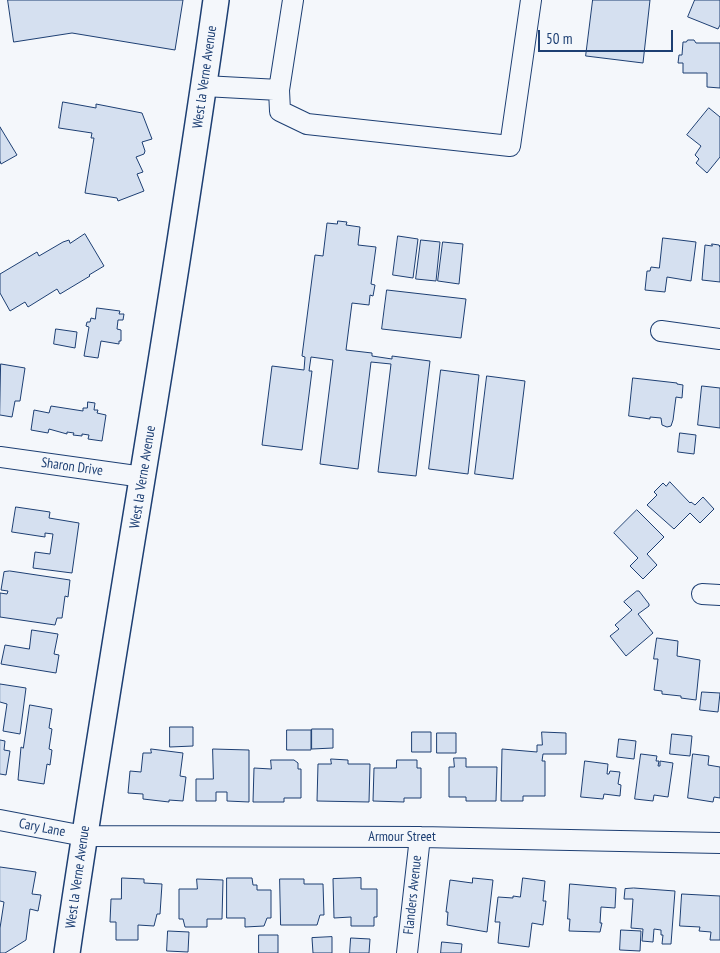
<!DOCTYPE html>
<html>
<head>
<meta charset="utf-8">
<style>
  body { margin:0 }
  #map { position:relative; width:720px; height:953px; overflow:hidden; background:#f4f7fb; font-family:"PT Sans Narrow",sans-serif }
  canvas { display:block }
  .scale { position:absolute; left:538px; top:30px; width:135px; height:22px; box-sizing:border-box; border:2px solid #1d3f73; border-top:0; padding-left:6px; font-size:15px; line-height:18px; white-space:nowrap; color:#1d3f73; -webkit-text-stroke:4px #f4f7fb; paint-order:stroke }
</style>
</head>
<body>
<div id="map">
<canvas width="720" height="953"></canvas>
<div class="scale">50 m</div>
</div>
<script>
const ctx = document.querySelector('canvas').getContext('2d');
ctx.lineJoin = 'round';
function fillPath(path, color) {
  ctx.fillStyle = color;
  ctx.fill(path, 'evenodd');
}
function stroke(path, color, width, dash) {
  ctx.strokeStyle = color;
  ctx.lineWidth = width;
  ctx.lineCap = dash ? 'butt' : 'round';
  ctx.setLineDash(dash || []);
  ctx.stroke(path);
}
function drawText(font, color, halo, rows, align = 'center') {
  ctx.font = font + ' "PT Sans Narrow",sans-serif';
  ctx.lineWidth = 4;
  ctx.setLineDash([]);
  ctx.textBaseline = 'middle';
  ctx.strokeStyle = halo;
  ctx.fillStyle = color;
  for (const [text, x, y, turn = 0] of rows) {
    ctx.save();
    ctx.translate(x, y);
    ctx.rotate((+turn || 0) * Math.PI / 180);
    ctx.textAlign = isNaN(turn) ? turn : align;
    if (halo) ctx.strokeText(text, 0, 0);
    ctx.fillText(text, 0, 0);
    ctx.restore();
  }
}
const building = new Path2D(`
  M 8,0 L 183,0 L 175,50 L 72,33 L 14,42 Z
  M 593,0 L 650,0 L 643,63 L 586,56 Z
  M 695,0 L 720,0 L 720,25 L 718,29 L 688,17 Z
  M 688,40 L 694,40 L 696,43 L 720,43 L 720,88 L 707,87 L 707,73 L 683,73 L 683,63 L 678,63 L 679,55 L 682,55 L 683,42 L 686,42 Z
  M 63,102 L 96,108 L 96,104 L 142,113 L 152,139 L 142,142 L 145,151 L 144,154 L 136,157 L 143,172 L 137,174 L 144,191 L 118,201 L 117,198 L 85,193 L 94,138 L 91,138 L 92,133 L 59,128 Z
  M 709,108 L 720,117 L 720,157 L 707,173 L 696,163 L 699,159 L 695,155 L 701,146 L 687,135 Z
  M 0,127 L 17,155 L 1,164 L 0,161 Z
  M 338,221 L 347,222 L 346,225 L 360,227 L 358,245 L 376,247 L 371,284 L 375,285 L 373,296 L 370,295 L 369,305 L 352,303 L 346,350 L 372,353 L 372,356 L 392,359 L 392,356 L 430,361 L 416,476 L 378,472 L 391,364 L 371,362 L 358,469 L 320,464 L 333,360 L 311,357 L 309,371 L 312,371 L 302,450 L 262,445 L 272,366 L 304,370 L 305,357 L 302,356 L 315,255 L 323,256 L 327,223 L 337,224 Z
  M 85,234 L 104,266 L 89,275 L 90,276 L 60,294 L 57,289 L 28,307 L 25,302 L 10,311 L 0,293 L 0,274 L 37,252 L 39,256 L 63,242 L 69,240 L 70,243 Z
  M 398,236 L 418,239 L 413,278 L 393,275 Z
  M 663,238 L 696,242 L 691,281 L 667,277 L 665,292 L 645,290 L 647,271 L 650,271 L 651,267 L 659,268 Z
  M 421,240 L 440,242 L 436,281 L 416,279 Z
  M 443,242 L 463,244 L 459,284 L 438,281 Z
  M 712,244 L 719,245 L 720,247 L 720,245 L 720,282 L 702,280 L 705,245 L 712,246 Z
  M 387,290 L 466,299 L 461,338 L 382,329 Z
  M 97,308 L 120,311 L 119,314 L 124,314 L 123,320 L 118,320 L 117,329 L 121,330 L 121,341 L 119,341 L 119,344 L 101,341 L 98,358 L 84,356 L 89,327 L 86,326 L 87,322 L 90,322 L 91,318 L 95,319 Z
  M 56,329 L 77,332 L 75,348 L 54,344 Z
  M 1,364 L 25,368 L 20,401 L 15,401 L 12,417 L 0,415 Z
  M 441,370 L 479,375 L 468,474 L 429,469 Z
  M 487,376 L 525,381 L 513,479 L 475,474 Z
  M 633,378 L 677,383 L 677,384 L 683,385 L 682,398 L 676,397 L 673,420 L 671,426 L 667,427 L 662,425 L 661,418 L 650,417 L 650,419 L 629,416 Z
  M 702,386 L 720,388 L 720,428 L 698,425 Z
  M 88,402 L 95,403 L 94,410 L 98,410 L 97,413 L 106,415 L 102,441 L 88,439 L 89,435 L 82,434 L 82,436 L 73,435 L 74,433 L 67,432 L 67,434 L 49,429 L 48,433 L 31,430 L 34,410 L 49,413 L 51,406 L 83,411 L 83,408 L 87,408 Z
  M 680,433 L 696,435 L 694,454 L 678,452 Z
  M 670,482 L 690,503 L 691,502 L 695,505 L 703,497 L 714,509 L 700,523 L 690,513 L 674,529 L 647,505 L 657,495 L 654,492 L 663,483 L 666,486 Z
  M 16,507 L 50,512 L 49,518 L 79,523 L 72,573 L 33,568 L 35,552 L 50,554 L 53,534 L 45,533 L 45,537 L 12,532 Z
  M 637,510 L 664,537 L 647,554 L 657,565 L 643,579 L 630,566 L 638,558 L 614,533 Z
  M 10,571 L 70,580 L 68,597 L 65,596 L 62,618 L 57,618 L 55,625 L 0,617 L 0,593 L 7,594 L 8,591 L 1,590 L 4,572 Z
  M 637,591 L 639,591 L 649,604 L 649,606 L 638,614 L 653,633 L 626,656 L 610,636 L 619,629 L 615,625 L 632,610 L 624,602 Z
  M 32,630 L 58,634 L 54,654 L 59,655 L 56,673 L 1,664 L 5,645 L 29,649 Z
  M 657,638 L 678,641 L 677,656 L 700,660 L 696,700 L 681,698 L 681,696 L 662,694 L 662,691 L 654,690 L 658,659 L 654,659 Z
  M 0,684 L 26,688 L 20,734 L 3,731 L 7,704 L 0,702 Z
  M 702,692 L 720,693 L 718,712 L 700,710 Z
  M 30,705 L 52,709 L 49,728 L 52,729 L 49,749 L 52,750 L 50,765 L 47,764 L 44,784 L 18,780 L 21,747 L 23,748 Z
  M 170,727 L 193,727 L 193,746 L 170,747 Z
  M 312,729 L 333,729 L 333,748 L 312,749 Z
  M 287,730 L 311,730 L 311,750 L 287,750 Z
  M 412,732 L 431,732 L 431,752 L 412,752 Z
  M 542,732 L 566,733 L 566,754 L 543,754 L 542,761 L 545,761 L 545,796 L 523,796 L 523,801 L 501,801 L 502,749 L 537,752 L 537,745 L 542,745 Z
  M 437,733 L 456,733 L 456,753 L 437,753 Z
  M 672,734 L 692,736 L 690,756 L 670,754 Z
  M 619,739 L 636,741 L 634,759 L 617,757 Z
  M 0,740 L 5,741 L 4,750 L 10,751 L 6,775 L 0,774 Z
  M 151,749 L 183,753 L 180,776 L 186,777 L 183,801 L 169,800 L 169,802 L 143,799 L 143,794 L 128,793 L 130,771 L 141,772 L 143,753 L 151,753 Z
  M 213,749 L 249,750 L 249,802 L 227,801 L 227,792 L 216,792 L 216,801 L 196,801 L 196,779 L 213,779 Z
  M 641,754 L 657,756 L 656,761 L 659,761 L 658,766 L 660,766 L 660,761 L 673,763 L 668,797 L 654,795 L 653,801 L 635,799 Z
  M 693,754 L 709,756 L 708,765 L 720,767 L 720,798 L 714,797 L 713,802 L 688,798 Z
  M 454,758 L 466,758 L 466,767 L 497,767 L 496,801 L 466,801 L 466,797 L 449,797 L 449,767 L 454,767 Z
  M 331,759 L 348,760 L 348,764 L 370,764 L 369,802 L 317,801 L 318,764 L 331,764 Z
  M 271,760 L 294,760 L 298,763 L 298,769 L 301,769 L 301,798 L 284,798 L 284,802 L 253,802 L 254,768 L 271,769 Z
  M 397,760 L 417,760 L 417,768 L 421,768 L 421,798 L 404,798 L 404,802 L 373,801 L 374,768 L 396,768 Z
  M 585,761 L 608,764 L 607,774 L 609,774 L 610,771 L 620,772 L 618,784 L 621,785 L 620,796 L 604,794 L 603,799 L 581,797 Z
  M 0,867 L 36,872 L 32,894 L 41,895 L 38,911 L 30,909 L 26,940 L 5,953 L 0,953 L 0,928 L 4,902 L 0,901 Z
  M 122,878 L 144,879 L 144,883 L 162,884 L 160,914 L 157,914 L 154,926 L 138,925 L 138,940 L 116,940 L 116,922 L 110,922 L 111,899 L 121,899 Z
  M 227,878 L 252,878 L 253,885 L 257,885 L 257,890 L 271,890 L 271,918 L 267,918 L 264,926 L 245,927 L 245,918 L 227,918 Z
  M 361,878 L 361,889 L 377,889 L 377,917 L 374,917 L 374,926 L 351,926 L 351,917 L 334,918 L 333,879 Z
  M 473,878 L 493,880 L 487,932 L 447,925 L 448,912 L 446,912 L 450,880 L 472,883 Z
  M 523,878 L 545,881 L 543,901 L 546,901 L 543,925 L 532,923 L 529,947 L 498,943 L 500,922 L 495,922 L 498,897 L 513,898 L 513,896 L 520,897 Z
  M 197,879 L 223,880 L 222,919 L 207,919 L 207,927 L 185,927 L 183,919 L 179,919 L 179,889 L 197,889 Z
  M 280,879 L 304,879 L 304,884 L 323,884 L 324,915 L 320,915 L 317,925 L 281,925 Z
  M 570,884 L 616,888 L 615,908 L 601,907 L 600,923 L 602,923 L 600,932 L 569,931 L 570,919 L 568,919 Z
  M 634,888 L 675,891 L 671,944 L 662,944 L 663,935 L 661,935 L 661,930 L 654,929 L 653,942 L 642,941 L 643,929 L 631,928 L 633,899 L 624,899 L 625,889 Z
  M 682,894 L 720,896 L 720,940 L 710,940 L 711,932 L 699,931 L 700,927 L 680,926 Z
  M 621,930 L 641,931 L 640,951 L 620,950 Z
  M 168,931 L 189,932 L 188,952 L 167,951 Z
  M 259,935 L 278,935 L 278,953 L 259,953 Z
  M 332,937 L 332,953 L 313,953 L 312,938 Z
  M 351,938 L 370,939 L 369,953 L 350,953 Z
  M 442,942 L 462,944 L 461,953 L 441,953 Z`);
const minor = new Path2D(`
  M 293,0 L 279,90 L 280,111 L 307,124 L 510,146 L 531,0
  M 204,86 L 279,90
  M 661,331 L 720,339
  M 0,457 L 143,477
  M 702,594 L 720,595
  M 0,820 L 84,836 L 420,837 L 720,843
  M 407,953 L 420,837`);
const major = new Path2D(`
  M 67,953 C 102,713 144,475 181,235 C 193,157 205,79 216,0`);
const streetNames = [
  ["West la Verne Avenue",205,77,-82],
  ["Sharon Drive",72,467,8],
  ["West la Verne Avenue",143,477,-81],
  ["Cary Lane",42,828,11],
  ["Armour Street",402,837],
  ["West la Verne Avenue",78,877,-82],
  ["Flanders Avenue",413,895,-84]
];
fillPath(building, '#d5e0f0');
stroke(building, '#1d3f73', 1);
stroke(minor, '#1d3f73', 22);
stroke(major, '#1d3f73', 28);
stroke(minor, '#f4f7fb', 20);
stroke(major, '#f4f7fb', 25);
drawText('14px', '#1d3f73', '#f4f7fb', streetNames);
</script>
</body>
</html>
